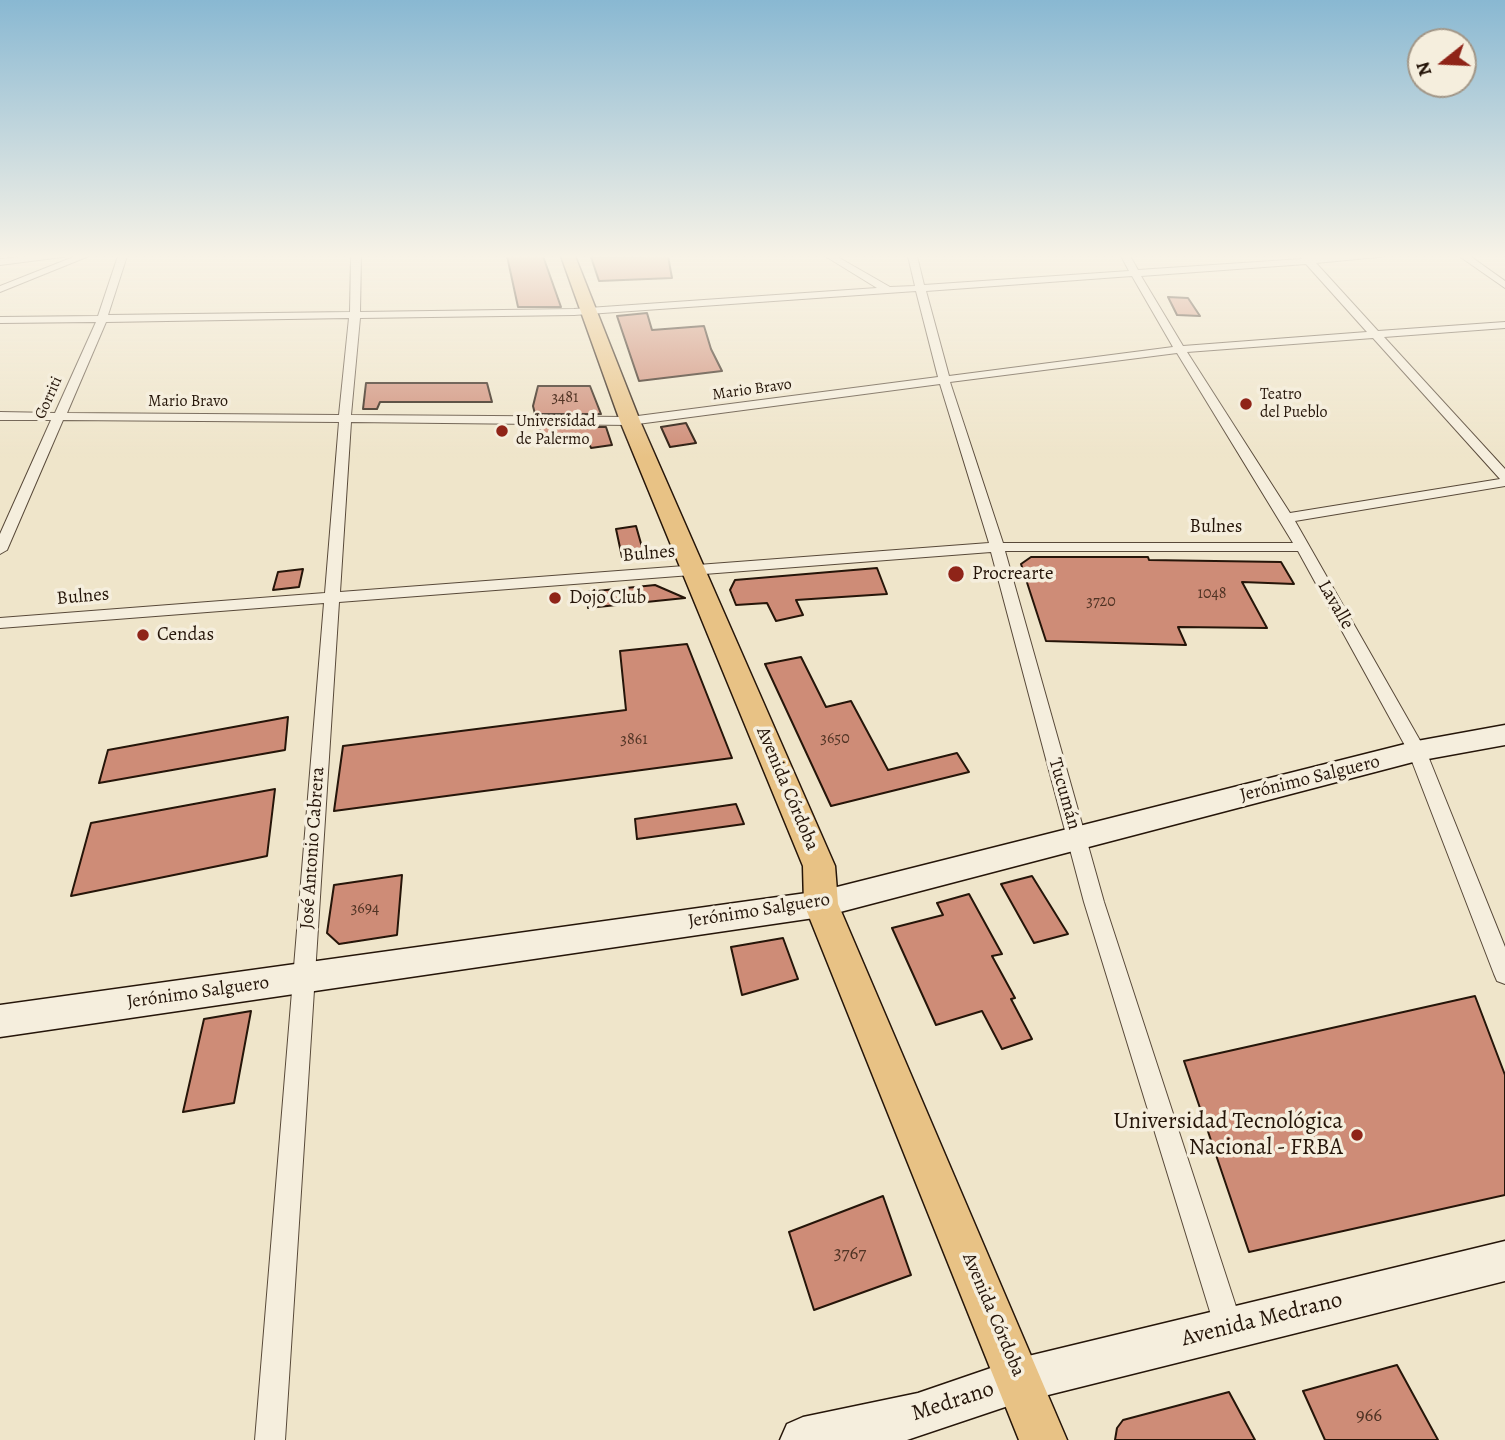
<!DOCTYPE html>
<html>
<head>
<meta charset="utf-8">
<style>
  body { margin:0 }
  #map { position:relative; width:1505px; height:1440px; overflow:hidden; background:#efe5ca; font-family:Alegreya,serif }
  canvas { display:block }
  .north { position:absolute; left:1407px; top:28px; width:70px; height:70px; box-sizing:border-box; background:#f5eedd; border:2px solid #a29788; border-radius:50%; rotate:252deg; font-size:19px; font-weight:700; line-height:28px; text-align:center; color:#251509 }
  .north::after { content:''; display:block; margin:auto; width:24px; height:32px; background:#8f2418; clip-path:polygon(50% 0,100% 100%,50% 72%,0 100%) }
</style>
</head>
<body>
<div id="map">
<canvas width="1505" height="1440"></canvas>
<div class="north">N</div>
</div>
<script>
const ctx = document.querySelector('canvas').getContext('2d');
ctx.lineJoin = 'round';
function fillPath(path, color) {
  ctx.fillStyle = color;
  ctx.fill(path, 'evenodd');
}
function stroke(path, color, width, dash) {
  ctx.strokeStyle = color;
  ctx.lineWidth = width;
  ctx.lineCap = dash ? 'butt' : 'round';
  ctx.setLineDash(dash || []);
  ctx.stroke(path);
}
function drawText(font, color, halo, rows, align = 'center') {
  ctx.font = font + ' Alegreya,serif';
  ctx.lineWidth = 7;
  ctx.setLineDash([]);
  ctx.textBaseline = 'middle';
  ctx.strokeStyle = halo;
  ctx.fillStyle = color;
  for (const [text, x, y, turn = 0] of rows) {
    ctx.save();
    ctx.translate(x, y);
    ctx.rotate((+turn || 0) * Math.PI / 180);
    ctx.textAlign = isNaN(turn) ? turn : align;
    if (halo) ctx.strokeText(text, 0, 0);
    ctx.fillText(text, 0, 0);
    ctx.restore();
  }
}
const building = new Path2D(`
  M 507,256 L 543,256 L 561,307 L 518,307 Z
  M 668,256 L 672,278 L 599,281 L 591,257 Z
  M 1168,297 L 1188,298 L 1200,316 L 1177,315 Z
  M 647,313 L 652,330 L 704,326 L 711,349 L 722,371 L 639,381 L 617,316 Z
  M 366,383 L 487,383 L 492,402 L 380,402 L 377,409 L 363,409 Z
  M 538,386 L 590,386 L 601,414 L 535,414 L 533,406 Z
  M 686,423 L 696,443 L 670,447 L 661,427 Z
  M 539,427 L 606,427 L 612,445 L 591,448 L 589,443 L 544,442 Z
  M 636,526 L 644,554 L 622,557 L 616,529 Z
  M 1031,557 L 1148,557 L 1149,560 L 1281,562 L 1294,584 L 1242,582 L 1267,628 L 1178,627 L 1186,645 L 1046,641 L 1021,564 Z
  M 877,568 L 887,594 L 796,600 L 803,615 L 776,621 L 767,603 L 736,605 L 730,590 L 735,580 Z
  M 303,569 L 299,587 L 273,590 L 278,572 Z
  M 655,585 L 685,598 L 588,608 L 587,592 Z
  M 687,644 L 732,758 L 334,811 L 343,746 L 626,710 L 620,651 Z
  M 801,657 L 826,707 L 851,701 L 888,770 L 957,753 L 969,772 L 831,806 L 765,664 Z
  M 288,717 L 285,750 L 99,783 L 108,750 Z
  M 275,789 L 267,856 L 71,896 L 91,823 Z
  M 736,804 L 744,824 L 637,839 L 635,819 Z
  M 402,875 L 397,935 L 339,944 L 327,933 L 334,885 Z
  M 1032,876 L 1068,934 L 1034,943 L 1001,884 Z
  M 969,894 L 1002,954 L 992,956 L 1015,998 L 1011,999 L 1032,1039 L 1002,1049 L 982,1011 L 936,1025 L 892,928 L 943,915 L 937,903 Z
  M 783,938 L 798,979 L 742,995 L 731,947 Z
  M 1475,996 L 1505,1075 L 1505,1195 L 1249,1252 L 1184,1061 Z
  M 251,1011 L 234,1103 L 183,1112 L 204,1019 Z
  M 883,1196 L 911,1275 L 814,1310 L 789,1232 Z
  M 1397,1365 L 1438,1440 L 1325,1440 L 1303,1391 Z
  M 1229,1392 L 1255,1440 L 1115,1440 L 1117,1428 L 1123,1420 Z`);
const street = new Path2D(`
  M 32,256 L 70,256 L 0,265 L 0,259 Z
  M 76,256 L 89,256 L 0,292 L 0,286 Z
  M 118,256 L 127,256 L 108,315 L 350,312 L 351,256 L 361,256 L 360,312 L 574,309 L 877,288 L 825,256 L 836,256 L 890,287 L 915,286 L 908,256 L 917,256 L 924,285 L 1129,271 L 1121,256 L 1130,256 L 1138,270 L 1302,259 L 1300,256 L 1388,256 L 1316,263 L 1378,331 L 1505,322 L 1505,328 L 1384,337 L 1505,469 L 1505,486 L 1295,521 L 1426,751 L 1505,947 L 1505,984 L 1497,981 L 1494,974 L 1408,751 L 1298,551 L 1005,551 L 1104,902 L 1243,1328 L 1239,1338 L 1229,1342 L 1219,1338 L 1215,1328 L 1084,902 L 991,552 L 339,602 L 285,1440 L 255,1440 L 324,603 L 0,628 L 0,618 L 325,593 L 339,422 L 63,420 L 7,550 L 0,554 L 0,534 L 51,420 L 0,420 L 0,412 L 55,413 L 96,322 L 0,323 L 0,317 L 98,316 ZM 1306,264 L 1367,332 L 1183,346 L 1141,276 ZM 1132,276 L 1173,347 L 949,376 L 926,291 ZM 916,291 L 938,377 L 630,417 L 351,415 L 360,318 L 574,315 ZM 349,318 L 339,415 L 67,413 L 106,322 ZM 1373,338 L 1500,479 L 1290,513 L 1187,352 ZM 1177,353 L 1293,543 L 1003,543 L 950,382 ZM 940,384 L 989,543 L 340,592 L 351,422 L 630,425 Z
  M 1459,256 L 1470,256 L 1505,281 L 1505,288 Z`);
const secondary = new Path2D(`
  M 1505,725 L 1505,745 L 1417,761 L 821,917 L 0,1037 L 0,1005 L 821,891 L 1417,741 Z
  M 1505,1241 L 1505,1281 L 1020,1402 L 907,1440 L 780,1440 L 787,1424 L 803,1417 L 918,1393 L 1020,1358 Z`);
const primary = new Path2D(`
  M 561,256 L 575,256 L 640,421 L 835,866 L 838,904 L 1067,1440 L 1019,1440 L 804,904 L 803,866 L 620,421 Z`);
const markers = [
  [1246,404,7,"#8f2418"],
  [502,431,7,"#8f2418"],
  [956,574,9,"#8f2418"],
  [555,598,7,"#8f2418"],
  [143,635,7,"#8f2418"],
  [1357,1135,7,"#8f2418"]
];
const farStreetnames = [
  ["Mario Bravo",752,390,-8],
  ["Gorriti",49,398,-66],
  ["Mario Bravo",188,402]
];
const farPoinames = [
  ["Teatro",1260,395],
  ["del Pueblo",1260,413],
  ["Universidad",516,422],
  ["de Palermo",516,440]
];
const numberNames = [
  ["3481",565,398],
  ["1048",1212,594],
  ["3720",1101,602],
  ["3650",835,739],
  ["3861",634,740],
  ["3694",365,909]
];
const streetNames = [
  ["Bulnes",1216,527],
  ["Bulnes",649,554,-5],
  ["Bulnes",83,597,-5],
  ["Lavalle",1335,605,60],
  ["Jerónimo Salguero",1310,779,-14],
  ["Avenida Córdoba",787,789,67],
  ["Tucumán",1064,794,74],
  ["José Antonio Cabrera",313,848,-86],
  ["Jerónimo Salguero",759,911,-9],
  ["Jerónimo Salguero",198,993,-8],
  ["Avenida Córdoba",993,1315,67]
];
const poiNames = [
  ["Procrearte",972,574],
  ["Dojo Club",569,598],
  ["Cendas",157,635]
];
const nearNumbernames = [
  ["3767",850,1254],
  ["966",1369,1416]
];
const nearPoinames = [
  ["Universidad Tecnológica",1343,1122],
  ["Nacional - FRBA",1343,1148]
];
const nearStreetnames = [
  ["Avenida Medrano",1262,1320,-14],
  ["Medrano",953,1402,-18]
];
fillPath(building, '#ce8c77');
stroke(building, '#251509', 2);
stroke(street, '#584939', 2);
stroke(secondary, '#251509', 3);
stroke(primary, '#251509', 3);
fillPath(street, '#f5eedd');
fillPath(secondary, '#f5eedd');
fillPath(primary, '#e8c285');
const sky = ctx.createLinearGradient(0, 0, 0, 458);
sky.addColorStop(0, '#89b8d2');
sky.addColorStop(0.56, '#f8f3e7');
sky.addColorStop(1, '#f8f3e700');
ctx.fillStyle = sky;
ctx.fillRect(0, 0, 1505, 458);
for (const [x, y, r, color] of markers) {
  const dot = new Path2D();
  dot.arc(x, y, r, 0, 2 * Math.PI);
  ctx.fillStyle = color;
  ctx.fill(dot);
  stroke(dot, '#f5eedd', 2.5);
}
drawText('16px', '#251509', '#f5eedd', farStreetnames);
drawText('16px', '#251509', '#f5eedd', farPoinames, 'left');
drawText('16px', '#4f3324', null, numberNames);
drawText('19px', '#251509', '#f5eedd', streetNames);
drawText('19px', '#251509', '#f5eedd', poiNames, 'left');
drawText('19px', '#4f3324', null, nearNumbernames);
drawText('23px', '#251509', '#f5eedd', nearPoinames, 'right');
drawText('23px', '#251509', '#f5eedd', nearStreetnames);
</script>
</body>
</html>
